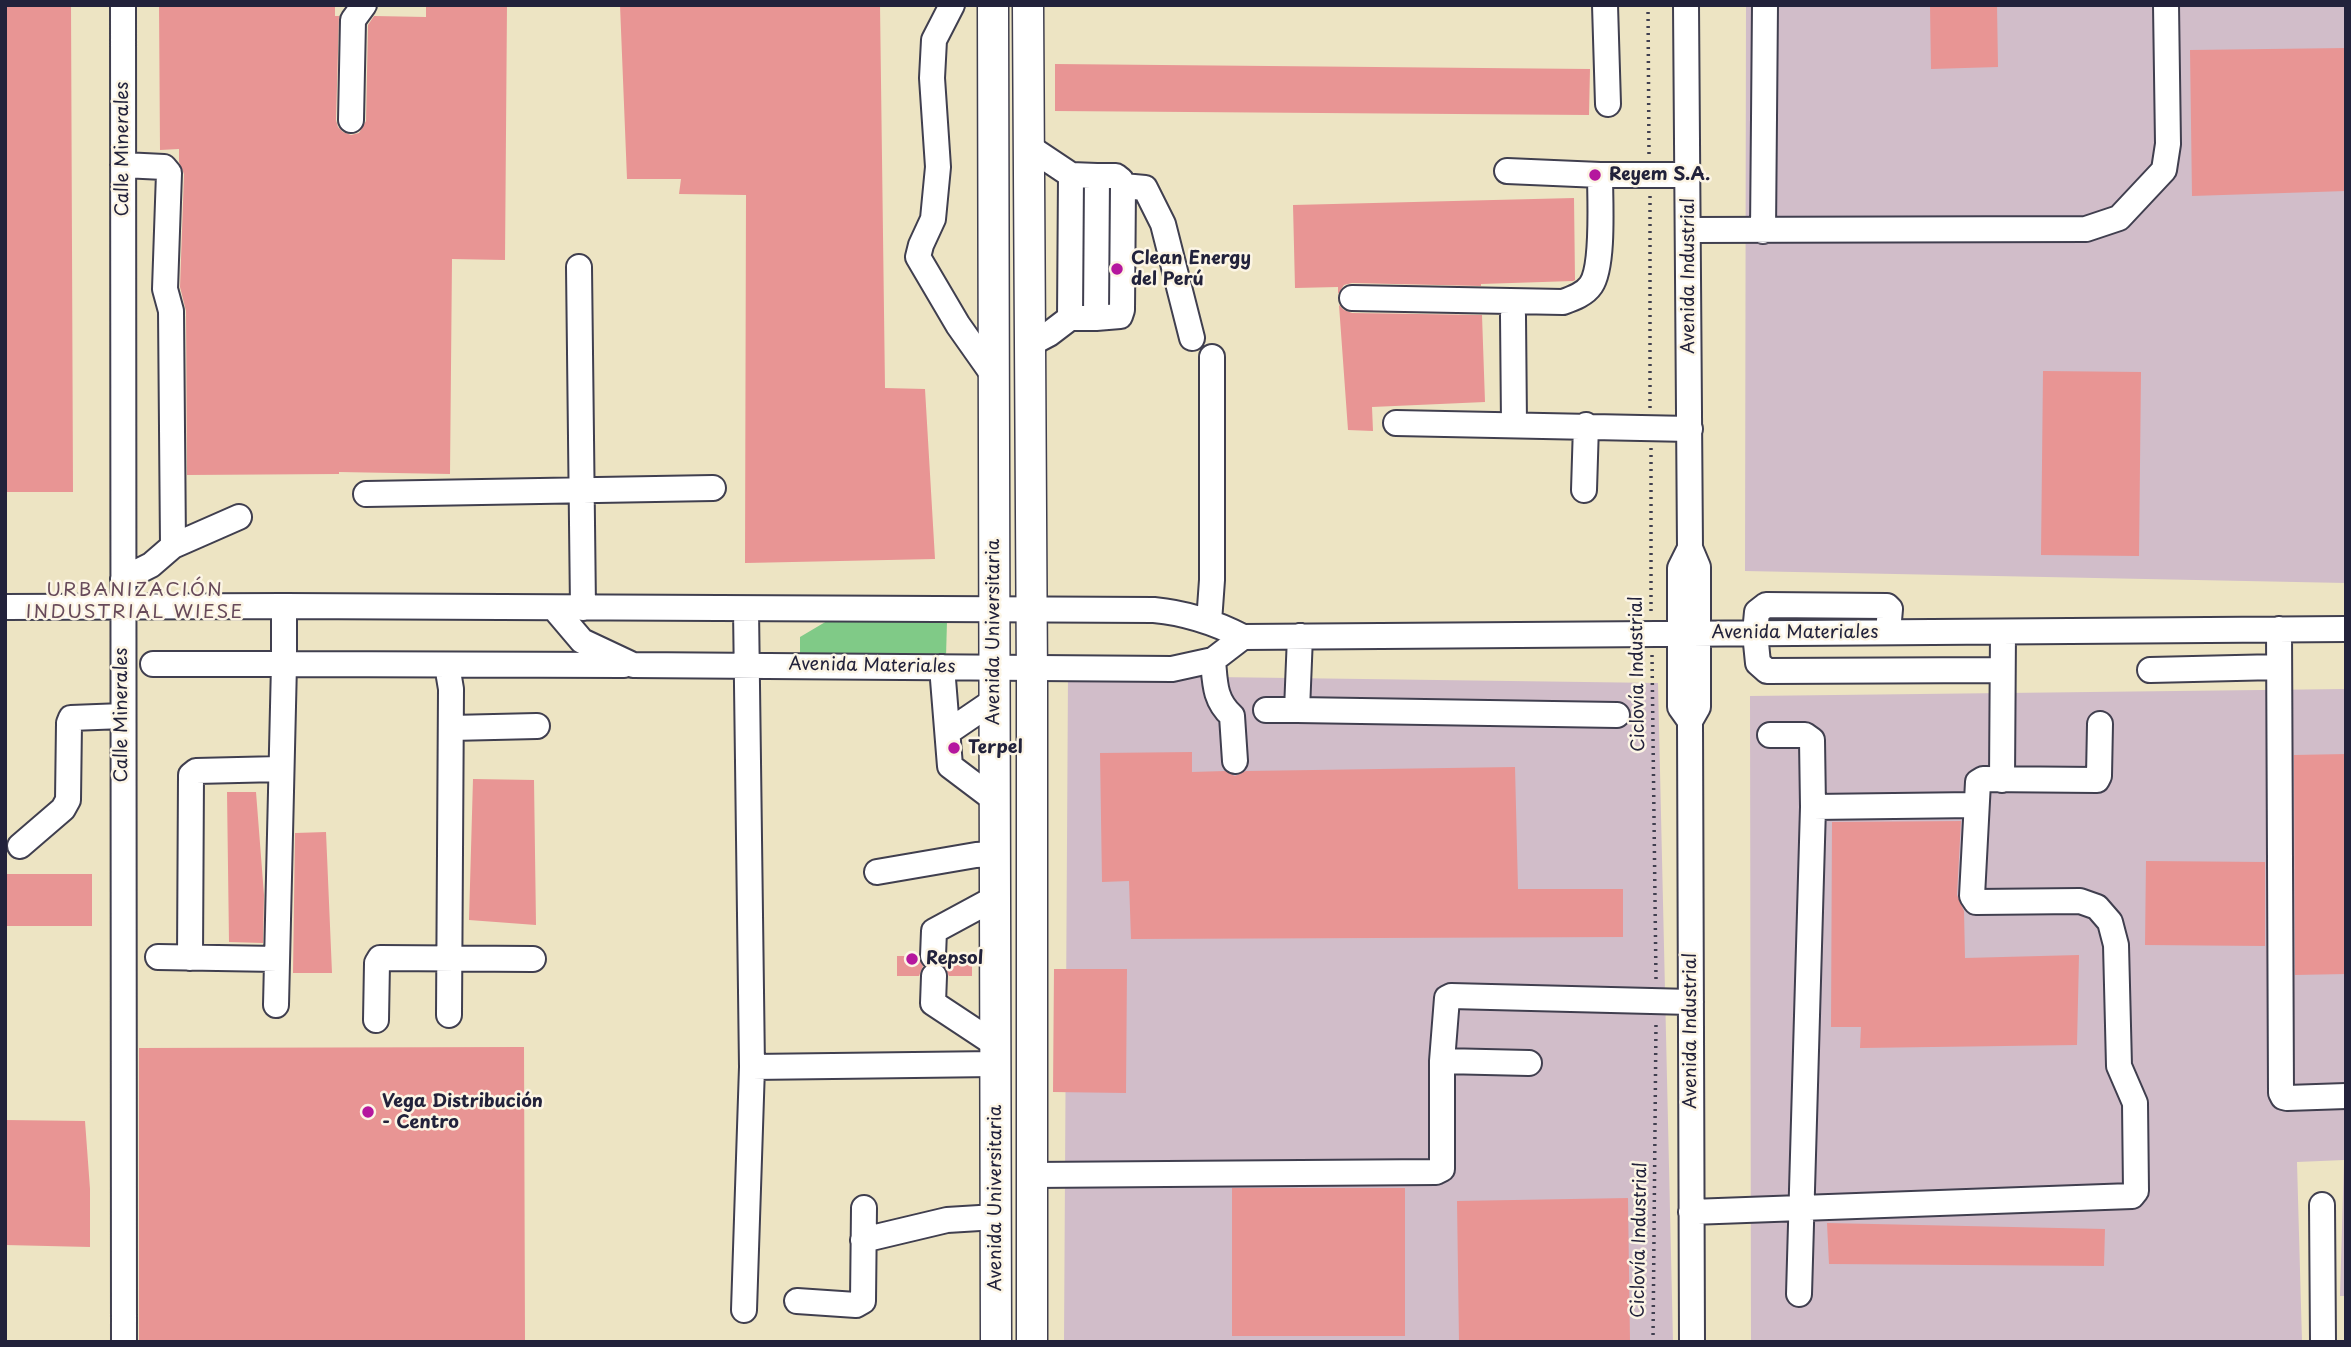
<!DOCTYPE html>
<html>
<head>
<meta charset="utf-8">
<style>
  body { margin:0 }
  #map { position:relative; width:2351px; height:1347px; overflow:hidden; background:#ede4c3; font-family:"Playpen Sans",sans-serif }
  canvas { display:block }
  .frame { position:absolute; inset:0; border:7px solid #22223b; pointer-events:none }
</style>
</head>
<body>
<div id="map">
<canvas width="2351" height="1347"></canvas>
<div class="frame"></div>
</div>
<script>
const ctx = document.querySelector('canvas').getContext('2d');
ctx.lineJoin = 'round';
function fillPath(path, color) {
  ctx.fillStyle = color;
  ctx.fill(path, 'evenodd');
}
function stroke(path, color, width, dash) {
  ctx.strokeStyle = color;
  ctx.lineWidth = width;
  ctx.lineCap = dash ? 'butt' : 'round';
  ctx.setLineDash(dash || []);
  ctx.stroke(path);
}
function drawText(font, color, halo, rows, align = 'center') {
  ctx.font = font + ' "Playpen Sans",sans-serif';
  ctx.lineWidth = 5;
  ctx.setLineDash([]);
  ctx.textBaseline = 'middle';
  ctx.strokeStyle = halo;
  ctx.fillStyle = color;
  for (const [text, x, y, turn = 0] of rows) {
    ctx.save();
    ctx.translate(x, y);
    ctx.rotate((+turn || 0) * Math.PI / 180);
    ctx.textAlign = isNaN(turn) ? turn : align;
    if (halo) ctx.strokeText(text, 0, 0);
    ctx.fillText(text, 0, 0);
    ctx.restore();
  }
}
const industrial = new Path2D(`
  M 1746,5 L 2346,5 L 2346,583 L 1745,571 Z
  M 1068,675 L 1658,683 L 1673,1342 L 1064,1342 Z
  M 2346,689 L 2346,1296 L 2340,1296 L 2344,1160 L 2297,1162 L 2302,1342 L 1751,1342 L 1750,696 Z`);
const green = new Path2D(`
  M 827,621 L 947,621 L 946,657 L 800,653 L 800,637 Z`);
const building = new Path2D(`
  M 5,5 L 71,5 L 73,492 L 5,492 Z
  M 159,5 L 335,5 L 335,16 L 339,16 L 336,120 L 338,127 L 343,132 L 351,135 L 359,133 L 366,121 L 368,25 L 374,16 L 426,17 L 426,5 L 507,5 L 505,260 L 452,259 L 450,474 L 339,472 L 339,474 L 187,475 L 186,311 L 180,287 L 184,174 L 179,162 L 179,149 L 160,150 Z
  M 620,5 L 880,5 L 885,388 L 925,389 L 935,559 L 745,563 L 746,195 L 679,194 L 681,179 L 627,179 Z
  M 1930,5 L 1997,5 L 1998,67 L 1931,69 Z
  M 2346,48 L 2346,191 L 2192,196 L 2190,50 Z
  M 1055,64 L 1590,69 L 1589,115 L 1055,111 Z
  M 1574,198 L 1575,280 L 1573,281 L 1481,284 L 1481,286 L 1352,283 L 1344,285 L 1338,294 L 1338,287 L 1295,288 L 1293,205 Z
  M 1339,305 L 1344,310 L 1352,313 L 1482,315 L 1485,402 L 1372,407 L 1373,431 L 1348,430 Z
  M 2043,371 L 2141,372 L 2139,556 L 2041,555 Z
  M 1192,752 L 1192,772 L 1225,771 L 1235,776 L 1246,771 L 1515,767 L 1518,889 L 1623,889 L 1623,937 L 1131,939 L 1129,881 L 1102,882 L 1100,753 Z
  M 2346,754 L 2346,974 L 2295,975 L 2294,755 Z
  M 473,779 L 534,780 L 536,925 L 469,920 Z
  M 227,792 L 256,792 L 264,895 L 263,943 L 229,942 Z
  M 1961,821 L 1957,895 L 1964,911 L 1965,958 L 2079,955 L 2077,1045 L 1860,1048 L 1861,1027 L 1831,1027 L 1832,822 Z
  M 326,832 L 332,973 L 293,973 L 295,833 Z
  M 2146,861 L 2265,862 L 2265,946 L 2145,945 Z
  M 5,874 L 92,874 L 92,926 L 5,926 Z
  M 897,956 L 918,956 L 923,966 L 919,976 L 897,976 Z
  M 948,957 L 972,957 L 972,976 L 949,976 L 944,966 Z
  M 1054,969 L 1127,969 L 1126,1093 L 1053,1092 Z
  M 524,1047 L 525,1342 L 139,1342 L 139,1048 Z
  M 5,1120 L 85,1121 L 90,1189 L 90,1247 L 5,1245 Z
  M 1232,1188 L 1405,1188 L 1405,1336 L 1232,1336 Z
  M 1628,1198 L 1630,1342 L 1459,1342 L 1457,1201 Z
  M 1827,1223 L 2105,1229 L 2104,1266 L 1829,1264 Z`);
const path = new Path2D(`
  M 1648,5 L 1649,154
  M 1650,196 L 1650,409
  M 1651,448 L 1651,612
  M 1652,655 L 1656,980
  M 1653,1342 L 1656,1022`);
const minor = new Path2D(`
  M 123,5 L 124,1342
  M 952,5 L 934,40 L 932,78 L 938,167 L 933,219 L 921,245 L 918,257 L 958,325 L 994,376
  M 1605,5 L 1608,104
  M 1686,5 L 1690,548 L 1698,567 L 1698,707 L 1690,721 L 1692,1342
  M 351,120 L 353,20 L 364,5
  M 1029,147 L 1071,175 L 1070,318 L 1049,334 L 1030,344
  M 123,165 L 164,167 L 169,173 L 165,289 L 171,311 L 173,546
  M 1507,171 L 1600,175 L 1689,175
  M 1123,186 L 1145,188 L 1163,224 L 1192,338
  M 1689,230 L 2086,229 L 2119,218 L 2164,170 L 2168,144 L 2166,5
  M 1763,231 L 1765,5
  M 579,267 L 583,608
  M 1352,298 L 1563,302 C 1574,298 1585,294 1591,285 C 1604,266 1600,200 1600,175
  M 1513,316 L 1514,424
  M 1070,318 L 1096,318 L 1097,176 L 1071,175
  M 1096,318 L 1120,316 L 1122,310 L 1123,186 L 1121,180 L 1116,176 L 1097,176
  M 1396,423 L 1690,429
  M 1584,490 L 1586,425
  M 366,494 L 713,488
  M 1690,548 L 1680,568 L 1680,707 L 1690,721
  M 123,579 L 151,565 L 173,546 L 239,517
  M 284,606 L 284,664 L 624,665
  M 5,607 L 284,606 L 1154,610 C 1186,613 1214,622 1243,637 L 2346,629
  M 554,608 L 582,641 L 633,665 L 1172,669 L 1213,660 L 1243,637
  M 1209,622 L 1212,580 L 1212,357
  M 2279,629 L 2281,1093 L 2283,1097 L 2287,1098 L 2346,1096
  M 1888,632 L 1890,609 L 1887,606 L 1766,605 L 1757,612 L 1755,633 L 1758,663 L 1767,671 L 2002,670
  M 1300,636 L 1297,710 L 1617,715
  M 1213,660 C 1215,682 1214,700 1232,716 L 1235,761
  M 153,664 L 284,664 L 276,1005
  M 447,665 L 451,689 L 449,1015
  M 942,667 L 950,766 L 995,800
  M 2150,670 L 2279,667
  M 1266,710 L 1297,710
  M 451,728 L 537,726
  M 948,732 L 995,700
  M 1770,735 L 1805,735 L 1812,740 L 1813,807
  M 2002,780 L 2003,632
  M 20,846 L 63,809 L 68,800 L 69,723 L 71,718 L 123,716
  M 877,872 L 976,855 L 995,854
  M 933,956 L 934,931 L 995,898
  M 158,957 L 277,959
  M 190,958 L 191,775 L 196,771 L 280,769
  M 934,976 L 933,1003 L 995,1044
  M 376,1020 L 377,963 L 380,958 L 533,959
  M 1442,1061 L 1529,1063
  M 752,1067 L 995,1064
  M 1032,1175 L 1436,1172 L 1442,1169 L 1442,1061 L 1447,998 L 1451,996 L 1691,1002
  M 2322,1205 L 2323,1342
  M 1691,1212 L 2132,1196 L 2136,1191 L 2135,1103 L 2119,1066 L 2116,945 L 2110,922 L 2097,907 L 2080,901 L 1976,902 L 1972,896 L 1978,782 L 1983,779 L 2097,780 L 2099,776 L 2100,724
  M 863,1240 L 947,1220 L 996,1217
  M 1799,1294 L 1813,807 L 1975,805
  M 797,1301 L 856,1305 L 863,1301 L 864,1208
  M 744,1310 L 752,1067 L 746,609`);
const major = new Path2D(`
  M 993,5 L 996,1342
  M 1028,5 L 1032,682 L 1032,1342`);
const markers = [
  [1595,175,7,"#b5179e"],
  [1117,269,7,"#b5179e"],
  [954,748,7,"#b5179e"],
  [912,959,7,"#b5179e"],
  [368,1112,7,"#b5179e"]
];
const streetNames = [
  ["Calle Minerales",123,149,-90],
  ["Avenida Industrial",1689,276,-90],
  ["Avenida Universitaria",994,632,-90],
  ["Avenida Materiales",1795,633],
  ["Avenida Materiales",872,666,1],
  ["Ciclovía Industrial",1638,674,-91],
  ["Calle Minerales",122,715,-90],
  ["Avenida Industrial",1691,1031,-90],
  ["Avenida Universitaria",996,1198,-90],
  ["Ciclovía Industrial",1640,1240,-89]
];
const poiNames = [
  ["Reyem S.A.",1609,175],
  ["Clean Energy",1131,259],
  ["del Perú",1131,280],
  ["Terpel",968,748],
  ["Repsol",926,959],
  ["Vega Distribución",382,1102],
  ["- Centro",382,1123]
];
const neighbourhoodNames = [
  ["URBANIZACIÓN",135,591],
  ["INDUSTRIAL WIESE",135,613]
];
fillPath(industrial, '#d1bdc9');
fillPath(green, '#80ca87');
fillPath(building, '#e89594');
stroke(minor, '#403f4f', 28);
stroke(major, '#403f4f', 33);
stroke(path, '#403f4f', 3.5, [2, 5]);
stroke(minor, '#fff', 24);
stroke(major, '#fff', 30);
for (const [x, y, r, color] of markers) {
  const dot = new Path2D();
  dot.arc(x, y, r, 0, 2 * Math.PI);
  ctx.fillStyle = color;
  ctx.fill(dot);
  stroke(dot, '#fcf5e5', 2.5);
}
drawText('18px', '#22223b', '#fcf5e5', streetNames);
drawText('bold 18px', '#22223b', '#fcf5e5', poiNames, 'left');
ctx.letterSpacing = '2px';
drawText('19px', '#674a5a', '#fcf5e5', neighbourhoodNames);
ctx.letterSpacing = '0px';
</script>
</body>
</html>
